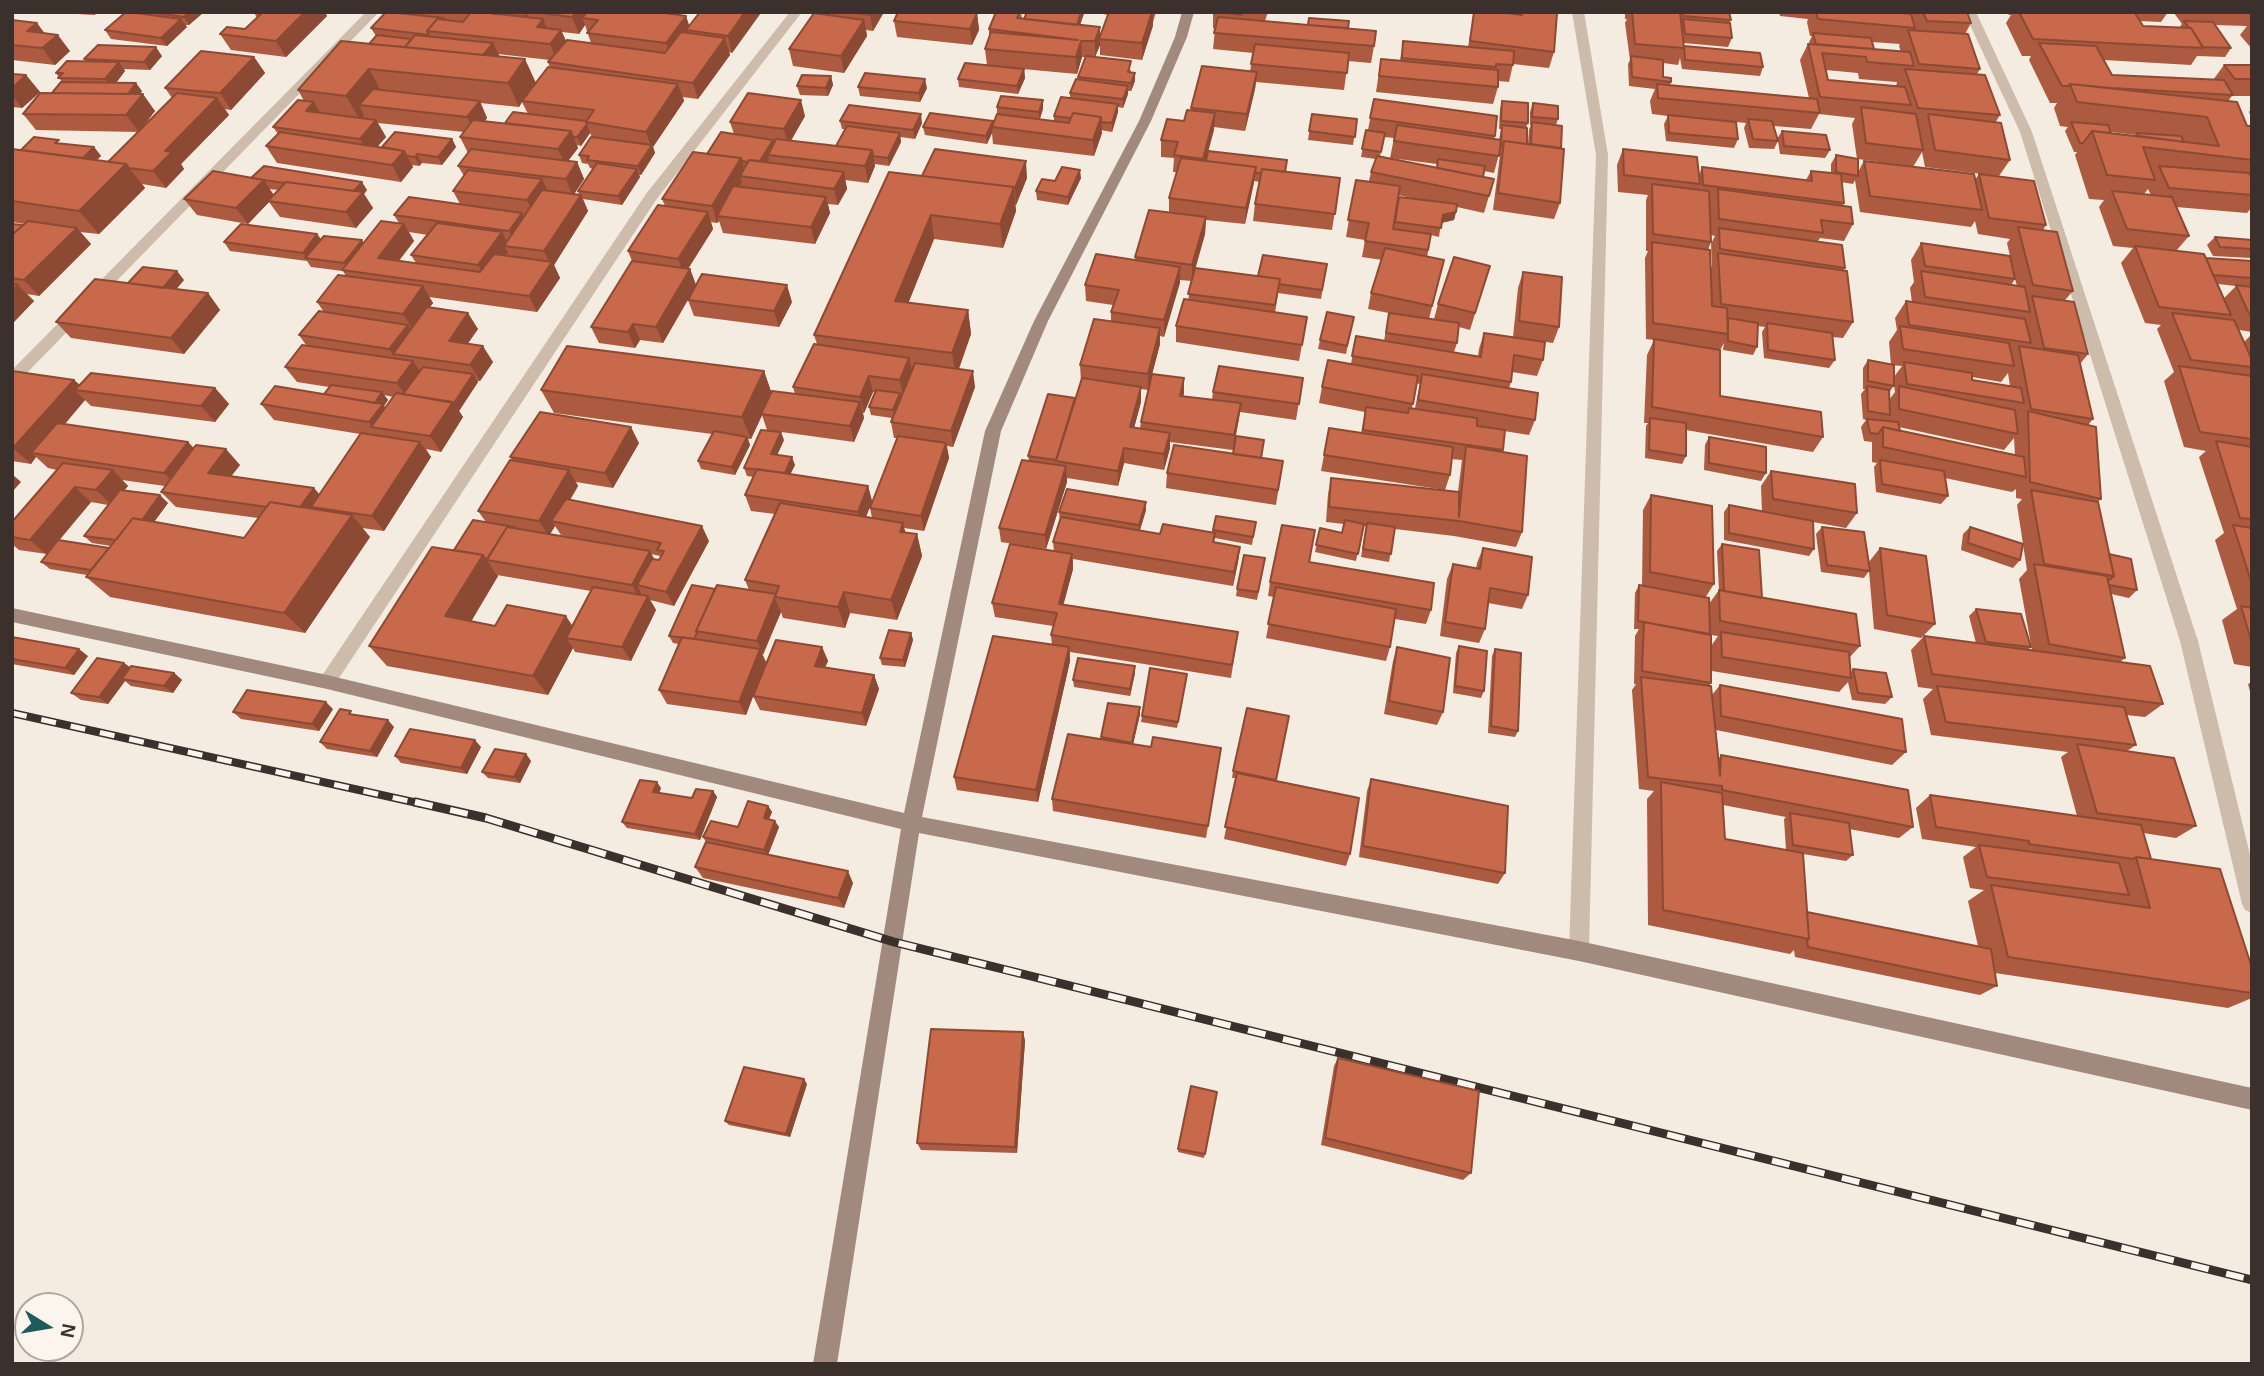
<!DOCTYPE html>
<html>
<head>
<meta charset="utf-8">
<style>
  body { margin:0 }
  #map { position:relative; width:2264px; height:1376px; overflow:hidden; background:#f4ebe1; font-family:Helvetica,sans-serif }
  canvas { display:block }
  .frame { position:absolute; inset:0; border:14px solid #3b302b; pointer-events:none }
  .north { position:absolute; left:14px; top:1292px; width:70px; height:70px; box-sizing:border-box; background:#fbf5ee; border:2px solid #aea6a0; border-radius:50%; rotate:101deg; font-size:19px; font-weight:700; line-height:28px; text-align:center; color:#3b302b }
  .north::after { content:''; display:block; margin:auto; width:24px; height:32px; background:#1f5a5e; clip-path:polygon(50% 0,100% 100%,50% 72%,0 100%) }
</style>
</head>
<body>
<div id="map">
<canvas width="2264" height="1376"></canvas>
<div class="frame"></div>
<div class="north">N</div>
</div>
<script>
const ctx = document.querySelector('canvas').getContext('2d');
ctx.lineJoin = 'round';
function fillPath(path, color) {
  ctx.fillStyle = color;
  ctx.fill(path, 'evenodd');
}
function stroke(path, color, width, dash) {
  ctx.strokeStyle = color;
  ctx.lineWidth = width;
  ctx.lineCap = dash ? 'butt' : 'round';
  ctx.setLineDash(dash || []);
  ctx.stroke(path);
}
const street = new Path2D(`
  M 366,12 L 379,12 L 17,383 L 12,384 L 12,370 Z
  M 790,12 L 802,12 L 656,200 L 333,687 L 321,687 L 318,682 L 321,677 L 646,194 Z
  M 1572,12 L 1584,12 L 1608,155 L 1589,951 L 1586,958 L 1579,961 L 1572,958 L 1569,951 L 1596,155 Z
  M 1964,12 L 1976,12 L 2032,132 L 2198,641 L 2252,863 L 2252,913 L 2245,910 L 2242,904 L 2180,641 L 2020,132 Z`);
const secondary = new Path2D(`
  M 1182,12 L 1194,12 L 1187,37 L 1151,121 L 1048,321 L 1001,431 L 922,817 L 1579,941 L 2252,1088 L 2252,1110 L 1579,961 L 919,833 L 837,1364 L 813,1364 L 901,829 L 327,689 L 12,622 L 12,608 L 327,675 L 904,813 L 985,431 L 1034,321 L 1139,121 L 1175,37 Z`);
const railFar1 = new Path2D(`
  M 12,713 L 422,804`);
const rail = new Path2D(`
  M 415,802 L 486,818 L 894,942 L 2252,1280`);
const wall = new Path2D(`
  M 42,12 L 97,12 L 95,15 Z
  M 135,12 L 204,12 L 189,25 L 185,25 L 187,27 L 167,46 L 111,39 L 105,30 L 135,13 Z
  M 254,12 L 339,12 L 337,14 L 325,13 L 327,16 L 286,57 L 231,50 L 220,34 L 245,29 L 257,18 Z
  M 407,12 L 659,12 L 686,16 L 689,26 L 760,14 L 732,53 L 729,52 L 730,55 L 698,99 L 683,97 L 684,101 L 653,147 L 655,153 L 641,175 L 639,175 L 640,177 L 622,205 L 583,199 L 588,211 L 554,265 L 560,278 L 537,312 L 429,297 L 433,303 L 429,308 L 478,329 L 467,344 L 493,362 L 480,381 L 477,381 L 478,382 L 459,411 L 463,417 L 441,452 L 426,449 L 431,457 L 384,531 L 362,528 L 370,537 L 305,633 L 110,597 L 86,577 L 87,575 L 50,569 L 41,562 L 47,554 L 19,550 L 12,544 L 12,522 L 57,470 L 48,468 L 36,457 L 31,464 L 12,461 L 12,371 L 74,380 L 80,385 L 215,388 L 229,404 L 215,422 L 91,406 L 85,400 L 65,424 L 188,442 L 194,448 L 240,465 L 231,476 L 314,488 L 319,494 L 360,434 L 274,420 L 261,404 L 324,394 L 329,387 L 297,382 L 285,367 L 306,345 L 299,335 L 324,312 L 317,302 L 346,276 L 343,271 L 311,267 L 307,261 L 230,251 L 224,242 L 317,234 L 321,239 L 363,243 L 399,223 L 394,215 L 460,204 L 453,191 L 464,176 L 458,166 L 468,153 L 460,137 L 464,132 L 378,123 L 386,137 L 377,147 L 382,147 L 452,139 L 456,147 L 442,165 L 422,163 L 419,166 L 412,165 L 413,167 L 401,182 L 277,163 L 266,146 L 278,134 L 273,127 L 304,101 L 298,90 L 369,44 L 376,36 L 371,28 L 408,14 ZM 585,25 L 591,43 L 566,41 L 562,32 L 579,34 ZM 498,54 L 550,60 L 548,62 L 550,68 L 536,83 L 499,57 ZM 522,102 L 528,114 L 505,123 L 485,121 L 487,118 L 480,103 L 519,107 ZM 590,133 L 592,137 L 579,155 L 582,163 L 588,164 L 590,168 L 593,169 L 578,191 L 579,195 L 574,194 L 584,179 L 577,162 L 568,161 L 578,148 L 577,145 L 581,146 ZM 409,232 L 428,235 L 411,255 L 416,263 L 399,261 L 414,241 ZM 384,395 L 393,397 L 385,408 L 384,406 L 388,400 ZM 122,480 L 165,486 L 161,492 L 176,507 L 258,518 L 244,538 L 154,522 L 168,503 L 124,490 L 128,486 ZM 91,502 L 108,505 L 84,536 L 92,543 L 111,546 L 109,548 L 59,540 Z
  M 824,12 L 884,12 L 873,31 L 866,30 L 867,36 L 844,73 L 793,66 L 789,49 L 824,14 Z
  M 1021,12 L 1022,19 L 1024,19 L 1027,12 L 1084,12 L 1080,25 L 1100,27 L 1100,38 L 1108,15 L 1093,12 L 1156,12 L 1142,60 L 1100,55 L 1100,45 L 1095,57 L 1131,70 L 1130,72 L 1135,73 L 1135,81 L 1131,91 L 1128,91 L 1128,94 L 1123,108 L 1118,107 L 1118,112 L 1112,132 L 1101,130 L 1102,133 L 1094,156 L 993,144 L 992,133 L 987,144 L 925,135 L 923,127 L 993,124 L 997,114 L 997,107 L 1043,109 L 1040,119 L 1054,121 L 1054,116 L 1070,98 L 1070,93 L 1078,79 L 1085,57 L 1082,57 L 1077,74 L 1012,68 L 1024,69 L 1025,78 L 1018,94 L 959,87 L 958,79 L 987,65 L 985,49 L 989,37 L 989,29 Z
  M 1213,12 L 1268,12 L 1265,21 L 1348,28 L 1374,46 L 1371,63 L 1348,61 L 1344,90 L 1256,82 L 1255,89 L 1245,131 L 1214,127 L 1208,151 L 1285,172 L 1340,178 L 1332,230 L 1253,221 L 1255,204 L 1260,182 L 1254,181 L 1245,224 L 1206,220 L 1205,234 L 1195,268 L 1258,276 L 1327,264 L 1321,299 L 1278,293 L 1275,313 L 1307,317 L 1299,361 L 1176,342 L 1176,326 L 1188,300 L 1192,281 L 1180,280 L 1164,337 L 1160,336 L 1160,344 L 1152,374 L 1184,378 L 1183,396 L 1212,400 L 1213,392 L 1303,378 L 1296,420 L 1240,412 L 1233,450 L 1170,442 L 1170,448 L 1164,470 L 1124,463 L 1118,486 L 1067,478 L 1067,482 L 1046,549 L 1001,542 L 999,528 L 1029,461 L 1028,456 L 1075,400 L 1081,381 L 1080,365 L 1111,321 L 1111,312 L 1113,305 L 1086,301 L 1085,285 L 1135,260 L 1135,257 L 1169,212 L 1169,198 L 1177,172 L 1173,172 L 1174,158 L 1161,157 L 1161,140 L 1184,121 L 1191,111 L 1191,108 L 1250,72 L 1253,53 L 1213,49 L 1215,29 L 1213,28 ZM 1141,389 L 1148,390 L 1141,422 L 1140,428 L 1134,428 L 1141,402 Z
  M 1474,12 L 1554,12 L 1554,52 L 1549,68 L 1513,64 L 1509,82 L 1498,81 L 1498,87 L 1493,104 L 1376,92 L 1381,59 L 1400,60 L 1403,41 L 1468,47 Z
  M 1625,12 L 1729,12 L 1732,38 L 1728,47 L 1684,43 L 1684,46 L 1763,67 L 1760,76 L 1682,69 L 1680,58 L 1678,65 L 1663,63 L 1663,77 L 1671,82 L 1670,85 L 1809,98 L 1800,60 L 1808,44 L 1810,44 L 1809,42 L 1812,36 L 1810,36 L 1807,22 L 1808,19 L 1780,16 L 1779,12 L 1967,12 L 1971,23 L 1965,34 L 1980,69 L 1977,74 L 2000,115 L 1995,123 L 2010,160 L 1999,176 L 1925,167 L 1922,152 L 1913,167 L 1858,159 L 1858,172 L 1864,161 L 1975,180 L 1979,174 L 2046,225 L 2043,230 L 2073,291 L 2065,300 L 2088,354 L 2080,364 L 2093,419 L 2088,425 L 2101,499 L 2098,502 L 2109,554 L 2137,590 L 2129,598 L 2111,594 L 2125,658 L 2120,662 L 2163,704 L 2145,717 L 2126,715 L 2136,745 L 2127,751 L 2196,826 L 2176,838 L 2143,833 L 2151,859 L 2252,968 L 2252,998 L 2228,1008 L 1995,973 L 1997,986 L 1980,995 L 1795,957 L 1794,950 L 1790,954 L 1648,925 L 1647,799 L 1654,791 L 1639,789 L 1632,690 L 1636,684 L 1634,684 L 1635,636 L 1639,629 L 1634,629 L 1635,593 L 1639,585 L 1642,586 L 1643,510 L 1651,495 L 1714,584 L 1705,598 L 1709,604 L 1719,590 L 1717,551 L 1722,544 L 1762,598 L 1860,646 L 1849,658 L 1851,672 L 1853,669 L 1892,697 L 1885,704 L 1852,700 L 1848,682 L 1839,692 L 1712,671 L 1711,647 L 1711,683 L 1709,686 L 1712,695 L 1720,685 L 1906,752 L 1892,765 L 1716,730 L 1719,758 L 1721,755 L 1913,827 L 1899,838 L 1849,829 L 1853,855 L 1846,861 L 1803,854 L 1807,912 L 1978,946 L 1968,901 L 1984,890 L 1970,888 L 1963,857 L 1976,847 L 1922,839 L 1916,808 L 1930,795 L 2077,816 L 2061,757 L 2068,752 L 1931,735 L 1923,699 L 1933,689 L 1918,687 L 1911,650 L 1924,636 L 1976,643 L 1969,616 L 1976,609 L 2031,647 L 2028,650 L 2032,650 L 2019,579 L 2027,570 L 2017,505 L 2022,499 L 2016,498 L 2016,489 L 2012,492 L 1945,478 L 1948,496 L 1941,504 L 1876,492 L 1874,467 L 1877,463 L 1872,462 L 1872,442 L 1864,441 L 1861,427 L 1866,420 L 1863,419 L 1861,394 L 1865,389 L 1863,389 L 1863,368 L 1868,360 L 1894,377 L 1902,366 L 1891,365 L 1889,342 L 1897,330 L 1895,318 L 1906,301 L 1912,302 L 1910,288 L 1914,282 L 1911,260 L 1921,243 L 2010,256 L 2007,243 L 2010,239 L 1978,234 L 1975,221 L 1971,227 L 1860,212 L 1855,180 L 1853,184 L 1841,182 L 1844,203 L 1843,206 L 1853,224 L 1844,241 L 1820,238 L 1817,242 L 1845,268 L 1843,271 L 1853,322 L 1843,338 L 1832,337 L 1835,360 L 1829,368 L 1764,358 L 1762,332 L 1765,327 L 1758,326 L 1757,347 L 1753,355 L 1723,350 L 1724,343 L 1720,350 L 1720,396 L 1823,437 L 1813,452 L 1686,430 L 1686,456 L 1682,464 L 1645,458 L 1646,426 L 1648,423 L 1644,423 L 1647,355 L 1654,340 L 1646,339 L 1645,258 L 1648,251 L 1646,251 L 1646,200 L 1648,195 L 1618,192 L 1617,165 L 1623,149 L 1699,175 L 1702,167 L 1806,180 L 1811,171 L 1831,173 L 1831,164 L 1836,155 L 1857,159 L 1852,124 L 1855,118 L 1819,114 L 1811,129 L 1774,126 L 1777,139 L 1782,131 L 1830,150 L 1825,158 L 1780,154 L 1778,141 L 1774,149 L 1749,148 L 1744,128 L 1746,123 L 1736,122 L 1738,139 L 1734,148 L 1666,141 L 1664,124 L 1668,116 L 1652,114 L 1650,101 L 1655,89 L 1629,86 L 1628,64 L 1630,60 L 1625,23 L 1627,19 L 1625,19 ZM 1872,42 L 1900,44 L 1899,46 L 1901,52 L 1874,49 ZM 1826,70 L 1858,73 L 1859,79 L 1897,82 L 1896,86 L 1828,80 ZM 1711,235 L 1715,236 L 1711,244 L 1712,266 L 1711,268 L 1708,250 L 1711,242 ZM 2015,279 L 2017,286 L 2011,285 ZM 2008,373 L 2010,386 L 1972,380 L 1972,377 L 2001,382 ZM 1894,385 L 1895,392 L 1889,400 L 1889,393 ZM 1899,427 L 2004,450 L 2014,438 L 2015,455 L 1900,431 ZM 1711,635 L 1718,636 L 1711,646 ZM 1723,805 L 1786,817 L 1784,819 L 1786,850 L 1725,839 Z
  M 2007,12 L 2168,12 L 2161,22 L 2140,21 L 2143,26 L 2179,28 L 2182,24 L 2174,13 L 2175,12 L 2252,12 L 2252,49 L 2240,35 L 2247,26 L 2215,25 L 2231,48 L 2225,57 L 2197,56 L 2191,65 L 2104,60 L 2112,75 L 2213,80 L 2224,65 L 2252,65 L 2252,96 L 2232,96 L 2228,101 L 2247,126 L 2252,126 L 2252,207 L 2247,213 L 2176,207 L 2189,236 L 2176,251 L 2206,258 L 2252,261 L 2252,332 L 2239,330 L 2244,342 L 2252,334 L 2252,667 L 2234,664 L 2222,620 L 2237,609 L 2215,540 L 2224,533 L 2199,457 L 2206,451 L 2184,447 L 2164,381 L 2174,372 L 2157,329 L 2161,325 L 2145,323 L 2121,263 L 2133,248 L 2113,246 L 2099,207 L 2104,200 L 2089,199 L 2075,155 L 2077,152 L 2074,152 L 2065,131 L 2068,127 L 2060,126 L 2054,108 L 2057,103 L 2050,103 L 2029,60 L 2031,56 L 2022,56 L 2006,23 L 2011,15 L 2009,15 ZM 2111,132 L 2119,133 L 2136,135 L 2135,136 L 2111,133 ZM 2148,189 L 2151,195 L 2144,194 ZM 2218,284 L 2236,286 L 2224,298 Z
  M 977,13 L 979,30 L 972,45 L 897,37 L 894,21 Z
  M 12,20 L 45,33 L 70,51 L 55,65 L 12,60 Z
  M 162,56 L 150,70 L 124,69 L 125,71 L 116,83 L 142,91 L 140,94 L 155,111 L 142,128 L 172,98 L 165,88 L 254,57 L 265,73 L 231,110 L 225,109 L 229,115 L 181,164 L 184,169 L 166,188 L 142,184 L 145,188 L 99,234 L 80,232 L 91,244 L 39,296 L 27,294 L 34,301 L 12,324 L 12,224 L 23,225 L 25,224 L 12,222 L 12,149 L 21,150 L 62,144 L 94,147 L 101,156 L 96,160 L 108,162 L 138,132 L 36,130 L 23,114 L 52,93 L 62,82 L 56,73 L 86,61 L 84,59 Z
  M 12,74 L 26,75 L 40,92 L 22,108 L 12,107 Z
  M 831,76 L 833,85 L 828,96 L 800,95 L 797,86 Z
  M 858,87 L 927,88 L 920,102 L 860,96 Z
  M 1374,99 L 1495,136 L 1494,139 L 1499,140 L 1501,129 L 1499,129 L 1500,109 L 1502,101 L 1528,123 L 1526,128 L 1527,144 L 1528,144 L 1529,130 L 1531,125 L 1530,125 L 1530,112 L 1533,103 L 1558,119 L 1556,125 L 1560,203 L 1554,219 L 1493,210 L 1500,155 L 1499,154 L 1494,173 L 1484,171 L 1483,177 L 1494,179 L 1484,213 L 1457,207 L 1454,220 L 1441,223 L 1439,237 L 1431,235 L 1427,257 L 1444,260 L 1429,319 L 1434,319 L 1438,304 L 1490,266 L 1470,330 L 1459,327 L 1457,343 L 1454,352 L 1384,341 L 1389,313 L 1368,309 L 1371,293 L 1382,260 L 1362,257 L 1365,240 L 1346,237 L 1356,180 L 1369,181 L 1371,172 L 1376,159 L 1361,157 L 1366,130 L 1368,130 ZM 1384,137 L 1394,138 L 1390,158 L 1437,164 L 1436,168 L 1380,156 ZM 1398,195 L 1416,199 L 1397,205 L 1393,229 Z
  M 2252,108 L 2252,119 L 2249,112 Z
  M 1312,114 L 1357,119 L 1353,145 L 1308,140 Z
  M 805,116 L 791,141 L 836,146 L 845,129 L 842,129 L 840,121 L 922,123 L 915,139 L 900,137 L 901,142 L 889,166 L 875,164 L 875,166 L 868,183 L 845,180 L 847,189 L 838,205 L 828,204 L 830,213 L 815,244 L 723,233 L 719,221 L 717,223 L 711,222 L 713,229 L 688,269 L 690,269 L 696,285 L 792,302 L 779,327 L 694,316 L 688,300 L 663,343 L 640,340 L 635,348 L 599,343 L 591,327 L 632,261 L 628,251 L 665,206 L 662,199 L 707,154 L 734,134 L 730,122 Z
  M 922,176 L 1027,178 L 1016,205 L 1015,205 L 1016,211 L 1003,248 L 934,239 L 908,303 L 968,310 L 971,334 L 959,369 L 975,387 L 953,447 L 947,446 L 949,458 L 924,531 L 904,528 L 906,533 L 917,534 L 922,556 L 897,620 L 850,613 L 845,628 L 783,618 L 781,612 L 762,655 L 766,662 L 746,715 L 667,704 L 659,690 L 679,644 L 673,643 L 669,636 L 715,589 L 749,590 L 745,580 L 775,514 L 751,511 L 745,495 L 754,477 L 747,476 L 744,468 L 784,440 L 777,455 L 795,465 L 790,474 L 868,486 L 872,501 L 866,517 L 872,518 L 870,508 L 897,438 L 894,438 L 891,422 L 892,418 L 871,415 L 869,407 L 875,392 L 873,392 L 864,413 L 863,413 L 864,418 L 854,442 L 767,430 L 762,415 L 751,439 L 748,439 L 750,445 L 735,475 L 701,469 L 698,461 L 712,434 L 554,413 L 541,390 L 764,371 L 771,392 L 795,394 L 793,387 L 817,344 L 814,335 Z
  M 251,178 L 367,190 L 364,194 L 373,208 L 356,228 L 280,217 L 269,202 L 248,224 L 197,215 L 184,199 ZM 269,189 L 278,190 L 274,195 Z
  M 1081,178 L 1068,205 L 1037,200 L 1036,191 L 1055,181 Z
  M 2215,237 L 2252,240 L 2252,258 L 2213,256 L 2207,245 Z
  M 1523,272 L 1559,327 L 1553,343 L 1513,337 L 1518,288 Z
  M 184,280 L 176,289 L 208,293 L 220,310 L 184,354 L 71,338 L 56,322 L 128,283 Z
  M 1354,317 L 1346,354 L 1318,349 L 1320,340 Z
  M 1484,333 L 1543,360 L 1537,376 L 1512,372 L 1511,382 L 1509,388 L 1535,420 L 1529,435 L 1504,431 L 1502,452 L 1522,532 L 1516,547 L 1454,536 L 1395,529 L 1389,562 L 1361,557 L 1366,526 L 1363,526 L 1356,561 L 1315,552 L 1320,528 L 1342,533 L 1344,524 L 1326,522 L 1328,494 L 1331,478 L 1458,492 L 1462,460 L 1451,459 L 1450,475 L 1445,490 L 1321,471 L 1329,428 L 1361,433 L 1365,412 L 1319,403 L 1322,387 L 1351,364 L 1356,336 L 1478,356 L 1479,349 ZM 1416,383 L 1420,384 L 1415,408 L 1412,408 Z
  M 1709,437 L 1766,473 L 1761,481 L 1704,470 L 1705,445 Z
  M 639,443 L 613,488 L 576,482 L 578,486 L 570,500 L 709,541 L 674,606 L 650,600 L 656,610 L 631,661 L 575,652 L 573,648 L 548,695 L 387,666 L 369,646 L 454,550 L 486,522 L 478,511 L 513,461 L 510,457 ZM 555,526 L 561,535 L 577,539 L 550,534 ZM 651,554 L 660,556 L 661,557 L 659,560 L 654,559 ZM 491,566 L 497,575 L 591,591 L 572,625 L 495,626 L 471,621 L 498,576 Z
  M 1261,458 L 1283,461 L 1276,505 L 1166,488 L 1167,473 Z
  M 1771,471 L 1857,513 L 1846,528 L 1813,522 L 1814,549 L 1809,556 L 1724,540 L 1724,512 L 1729,505 L 1762,511 L 1761,486 Z
  M 1146,510 L 1140,530 L 1160,534 L 1212,532 L 1216,516 L 1256,522 L 1252,545 L 1215,538 L 1214,542 L 1240,547 L 1238,562 L 1233,586 L 1073,559 L 1073,569 L 1063,604 L 1236,646 L 1231,678 L 1070,652 L 1070,661 L 1038,802 L 957,790 L 954,777 L 1052,645 L 1051,635 L 1053,626 L 995,617 L 992,603 L 1054,551 L 1053,542 L 1060,520 L 1059,512 Z
  M 1822,527 L 1868,563 L 1880,548 L 1935,624 L 1921,638 L 1874,629 L 1869,571 L 1864,578 L 1821,572 L 1816,534 Z
  M 1970,527 L 2020,560 L 2013,568 L 1961,550 L 1963,534 Z
  M 1483,548 L 1528,595 L 1522,609 L 1488,603 L 1485,629 L 1479,643 L 1440,636 L 1447,579 L 1453,564 L 1476,569 L 1477,563 Z
  M 1265,558 L 1257,600 L 1236,596 L 1237,589 Z
  M 1309,562 L 1431,610 L 1426,624 L 1395,619 L 1390,647 L 1386,661 L 1266,638 L 1274,597 L 1268,596 L 1270,582 Z
  M 911,633 L 913,640 L 905,667 L 882,665 L 880,658 Z
  M 12,637 L 88,656 L 74,675 L 12,664 Z
  M 1459,646 L 1484,691 L 1481,698 L 1453,693 L 1456,653 Z
  M 822,647 L 828,661 L 825,667 L 874,675 L 879,689 L 866,726 L 760,710 L 753,696 Z
  M 1397,647 L 1443,712 L 1437,725 L 1384,714 L 1393,661 Z
  M 1495,649 L 1518,731 L 1515,737 L 1488,733 L 1492,656 Z
  M 124,663 L 130,667 L 174,673 L 182,680 L 173,693 L 131,686 L 125,681 L 108,704 L 81,700 L 71,693 Z
  M 1135,673 L 1130,696 L 1074,687 L 1073,680 Z
  M 1186,681 L 1177,728 L 1141,722 L 1142,716 Z
  M 2252,682 L 2252,699 L 2248,684 Z
  M 1140,707 L 1140,714 L 1133,744 L 1151,747 L 1221,748 L 1206,838 L 1053,811 L 1052,799 L 1101,739 L 1101,737 Z
  M 333,709 L 319,731 L 241,719 L 233,712 Z
  M 356,716 L 394,727 L 377,757 L 327,749 L 320,742 Z
  M 481,747 L 467,774 L 401,763 L 395,756 Z
  M 526,754 L 531,761 L 520,783 L 488,778 L 482,772 Z
  M 1233,771 L 1276,781 L 1350,854 L 1346,866 L 1224,839 L 1236,778 L 1232,778 Z
  M 1371,779 L 1505,873 L 1498,884 L 1359,857 L 1367,791 Z
  M 661,788 L 659,793 L 692,798 L 713,791 L 717,797 L 700,840 L 627,828 L 622,822 Z
  M 768,806 L 772,812 L 769,819 L 779,827 L 768,855 L 853,883 L 844,908 L 703,878 L 695,867 L 706,842 L 703,837 L 738,827 Z
  M 1023,1032 L 1025,1041 L 1017,1153 L 921,1150 L 917,1143 Z
  M 1338,1058 L 1471,1173 L 1463,1180 L 1321,1145 L 1334,1066 Z
  M 807,1084 L 790,1137 L 729,1125 L 725,1121 Z
  M 1191,1086 L 1217,1092 L 1204,1158 L 1178,1152 Z`);
const shadedWall = new Path2D(`
  M 189,12 L 204,12 L 189,25 L 184,17 Z
  M 305,12 L 325,12 L 327,16 L 286,57 L 276,41 Z
  M 576,12 L 595,12 L 582,18 L 585,25 L 579,34 L 572,17 Z
  M 745,12 L 760,12 L 760,14 L 732,53 L 728,36 Z
  M 872,12 L 884,12 L 873,31 L 870,15 Z
  M 1081,12 L 1084,12 L 1084,14 L 1076,36 L 1076,27 Z
  M 1152,12 L 1153,12 L 1153,26 L 1142,60 L 1142,43 Z
  M 977,13 L 979,30 L 972,45 L 970,29 Z
  M 686,16 L 691,31 L 686,30 L 688,36 L 671,60 L 666,43 Z
  M 181,19 L 187,27 L 167,46 L 161,38 Z
  M 543,19 L 550,35 L 543,44 L 537,27 Z
  M 864,20 L 867,36 L 844,73 L 841,56 Z
  M 37,23 L 49,39 L 27,31 Z
  M 1100,27 L 1100,45 L 1095,57 L 1095,41 Z
  M 561,30 L 568,46 L 557,61 L 550,44 Z
  M 58,35 L 70,51 L 55,65 L 42,48 Z
  M 725,38 L 730,55 L 698,99 L 693,83 Z
  M 1081,41 L 1082,57 L 1077,74 L 1076,57 Z
  M 493,43 L 501,59 L 480,59 Z
  M 156,47 L 162,56 L 150,70 L 144,62 Z
  M 254,57 L 265,73 L 231,110 L 220,93 Z
  M 525,59 L 536,83 L 522,101 L 522,102 L 519,107 L 508,83 Z
  M 119,62 L 125,71 L 112,88 L 105,79 Z
  M 369,69 L 382,93 L 359,105 L 364,115 L 360,120 L 346,96 Z
  M 1024,69 L 1025,78 L 1018,94 L 1017,86 Z
  M 1257,72 L 1255,89 L 1245,131 L 1247,114 Z
  M 1135,73 L 1135,81 L 1131,91 L 1131,83 Z
  M 26,75 L 40,92 L 22,108 L 12,95 L 12,88 Z
  M 831,76 L 833,85 L 828,96 L 826,88 Z
  M 925,79 L 927,88 L 920,102 L 919,93 Z
  M 136,83 L 142,91 L 131,107 L 125,98 Z
  M 678,84 L 684,101 L 653,147 L 655,153 L 641,175 L 638,166 L 651,146 L 646,132 Z
  M 1128,86 L 1128,94 L 1123,108 L 1123,99 Z
  M 143,94 L 155,111 L 139,132 L 126,115 Z
  M 217,98 L 229,115 L 181,164 L 184,169 L 166,188 L 153,171 L 165,151 Z
  M 801,100 L 805,116 L 788,145 L 784,129 Z
  M 1043,100 L 1043,109 L 1039,120 L 1039,112 Z
  M 480,101 L 487,118 L 476,134 L 467,117 Z
  M 314,102 L 324,119 L 306,111 Z
  M 1118,104 L 1118,112 L 1112,132 L 1112,123 Z
  M 1215,113 L 1214,130 L 1202,175 L 1203,159 Z
  M 921,114 L 922,123 L 915,139 L 913,130 Z
  M 1101,117 L 1102,133 L 1094,156 L 1093,140 Z
  M 376,120 L 386,137 L 370,155 L 360,139 Z
  M 993,121 L 992,133 L 987,144 L 986,136 Z
  M 587,124 L 590,133 L 581,146 L 577,137 Z
  M 571,131 L 578,148 L 565,165 L 558,149 Z
  M 900,133 L 901,142 L 889,166 L 888,158 Z
  M 452,139 L 456,147 L 442,165 L 438,157 Z
  M 773,140 L 776,148 L 768,155 L 769,159 L 762,172 L 759,164 Z
  M 94,147 L 101,156 L 85,172 L 78,163 Z
  M 872,150 L 875,166 L 868,183 L 865,166 Z
  M 404,151 L 413,167 L 401,182 L 392,165 Z
  M 417,154 L 422,163 L 419,166 L 415,157 Z
  M 741,158 L 746,175 L 740,176 L 742,182 L 721,217 L 717,216 L 719,221 L 717,223 L 712,206 Z
  M 1026,161 L 1027,178 L 1016,205 L 1015,188 Z
  M 577,162 L 584,179 L 573,196 L 566,179 Z
  M 126,164 L 145,188 L 99,234 L 79,211 Z
  M 1256,167 L 1254,183 L 1245,224 L 1246,208 Z
  M 637,169 L 640,177 L 622,205 L 618,196 Z
  M 1080,170 L 1081,178 L 1068,205 L 1068,197 Z
  M 844,172 L 847,189 L 838,205 L 834,189 Z
  M 542,179 L 550,195 L 535,216 L 527,200 Z
  M 264,180 L 275,197 L 268,201 L 269,202 L 248,224 L 236,208 Z
  M 362,182 L 367,190 L 364,194 L 373,208 L 356,228 L 346,212 L 350,194 Z
  M 1014,187 L 1016,211 L 1003,248 L 1000,224 Z
  M 581,195 L 588,211 L 554,265 L 560,278 L 537,312 L 529,296 L 550,264 L 544,251 Z
  M 826,197 L 830,213 L 815,244 L 811,227 Z
  M 708,212 L 713,229 L 684,275 L 678,259 Z
  M 1456,212 L 1454,220 L 1441,223 L 1443,215 Z
  M 522,213 L 530,230 L 517,248 L 509,231 Z
  M 931,215 L 934,239 L 900,324 L 895,301 Z
  M 1206,217 L 1205,234 L 1192,281 L 1192,265 Z
  M 404,224 L 414,241 L 388,274 L 378,258 Z
  M 77,228 L 91,244 L 39,296 L 24,280 Z
  M 502,232 L 510,247 L 504,246 L 508,252 L 487,281 L 478,265 Z
  M 317,234 L 323,243 L 307,259 L 303,253 Z
  M 362,240 L 367,249 L 349,272 L 344,263 Z
  M 1180,267 L 1180,283 L 1164,337 L 1164,320 Z
  M 690,269 L 696,285 L 663,343 L 656,327 Z
  M 177,271 L 184,280 L 168,299 L 161,290 Z
  M 18,285 L 34,301 L 12,324 L 12,291 Z
  M 787,285 L 792,302 L 779,327 L 774,311 Z
  M 423,286 L 433,303 L 413,330 L 403,314 Z
  M 208,293 L 220,310 L 184,354 L 171,338 Z
  M 968,310 L 971,334 L 956,376 L 952,353 Z
  M 468,313 L 478,329 L 458,358 L 449,341 Z
  M 633,324 L 640,340 L 635,348 L 628,332 Z
  M 408,325 L 418,341 L 393,354 L 400,365 L 389,349 Z
  M 1160,328 L 1160,344 L 1148,390 L 1148,374 Z
  M 483,346 L 493,362 L 480,381 L 470,365 Z
  M 909,358 L 913,374 L 903,396 L 900,380 Z
  M 413,361 L 424,377 L 408,399 L 397,383 Z
  M 764,371 L 772,394 L 751,439 L 742,417 Z
  M 973,371 L 975,387 L 953,447 L 951,431 Z
  M 473,374 L 478,382 L 459,411 L 463,417 L 441,452 L 430,436 Z
  M 869,376 L 873,392 L 864,413 L 860,397 Z
  M 1184,378 L 1184,394 L 1179,412 L 1180,396 Z
  M 74,380 L 86,391 L 75,390 L 85,400 L 39,454 L 31,453 L 36,457 L 31,464 L 13,448 Z
  M 1141,387 L 1141,402 L 1130,443 L 1130,427 Z
  M 215,388 L 229,404 L 215,422 L 201,406 Z
  M 382,392 L 388,400 L 384,406 L 394,420 L 372,427 L 369,422 L 374,404 Z
  M 900,393 L 902,402 L 895,418 L 893,410 Z
  M 860,402 L 864,418 L 854,442 L 850,426 Z
  M 1241,403 L 1239,419 L 1233,450 L 1234,435 Z
  M 631,427 L 639,443 L 613,488 L 605,473 Z
  M 781,432 L 784,440 L 774,462 L 771,454 Z
  M 1170,433 L 1170,448 L 1164,470 L 1164,454 Z
  M 747,437 L 750,445 L 735,475 L 732,467 Z
  M 188,442 L 202,458 L 179,488 L 164,473 Z
  M 420,442 L 431,457 L 384,531 L 372,516 Z
  M 946,443 L 949,458 L 924,531 L 921,516 Z
  M 1124,448 L 1124,463 L 1118,486 L 1118,471 Z
  M 226,449 L 240,465 L 222,488 L 208,473 Z
  M 792,457 L 795,465 L 787,481 L 785,473 Z
  M 1066,466 L 1067,482 L 1046,549 L 1045,535 Z
  M 113,470 L 128,486 L 112,505 L 96,490 Z
  M 569,470 L 578,486 L 557,522 L 551,521 L 555,526 L 549,536 L 539,521 Z
  M 12,474 L 21,482 L 12,492 Z
  M 868,486 L 872,501 L 862,527 L 858,512 Z
  M 75,487 L 91,502 L 47,555 L 30,540 Z
  M 314,488 L 326,503 L 311,507 L 318,515 L 297,511 Z
  M 160,495 L 168,503 L 134,549 L 126,541 Z
  M 1146,502 L 1146,510 L 1139,533 L 1139,525 Z
  M 352,515 L 370,537 L 305,633 L 284,613 Z
  M 903,523 L 908,544 L 900,532 Z
  M 702,526 L 709,541 L 674,606 L 666,592 Z
  M 917,534 L 922,556 L 897,620 L 891,600 Z
  M 1240,547 L 1238,562 L 1233,586 L 1234,572 Z
  M 650,551 L 658,566 L 637,585 L 642,595 L 640,600 L 632,585 Z
  M 1072,554 L 1073,569 L 1060,618 L 1059,604 Z
  M 483,555 L 498,576 L 462,637 L 445,616 Z
  M 844,592 L 850,613 L 845,628 L 838,607 Z
  M 648,596 L 656,610 L 631,661 L 622,647 Z
  M 775,598 L 781,612 L 763,655 L 757,641 Z
  M 566,616 L 579,636 L 566,638 L 573,648 L 548,695 L 533,676 Z
  M 911,633 L 913,640 L 905,667 L 903,660 Z
  M 822,647 L 828,661 L 820,679 L 815,666 Z
  M 1069,647 L 1070,661 L 1038,802 L 1036,790 Z
  M 79,649 L 88,656 L 74,675 L 65,668 Z
  M 760,649 L 766,662 L 746,715 L 739,702 Z
  M 124,663 L 133,670 L 122,679 L 125,681 L 108,704 L 99,697 Z
  M 1135,666 L 1135,673 L 1130,696 L 1130,689 Z
  M 174,673 L 182,680 L 173,693 L 164,686 Z
  M 874,675 L 879,689 L 866,726 L 862,713 Z
  M 326,702 L 333,709 L 319,731 L 312,724 Z
  M 1140,707 L 1140,714 L 1132,749 L 1132,743 Z
  M 388,720 L 394,727 L 377,757 L 370,751 Z
  M 475,740 L 481,747 L 467,774 L 461,768 Z
  M 526,754 L 531,761 L 520,783 L 514,777 Z
  M 657,782 L 661,788 L 657,798 L 653,792 Z
  M 713,791 L 717,797 L 700,840 L 695,834 Z
  M 768,806 L 772,812 L 767,824 L 764,818 Z
  M 775,821 L 779,827 L 768,855 L 764,850 Z
  M 848,871 L 853,883 L 844,908 L 838,898 Z
  M 1023,1032 L 1025,1041 L 1017,1153 L 1015,1147 Z
  M 804,1079 L 807,1084 L 790,1137 L 786,1134 Z`);
const building = new Path2D(`
  M 126,12 L 128,12 L 181,19 L 161,38 L 105,30 Z
  M 150,12 L 189,12 L 184,17 Z
  M 263,12 L 305,12 L 276,41 L 220,34 L 227,27 L 245,29 Z
  M 386,12 L 388,12 L 444,18 L 443,19 L 437,19 L 427,31 L 429,35 L 371,28 Z
  M 471,12 L 481,12 L 543,19 L 537,27 L 561,30 L 550,44 L 427,31 L 437,19 L 463,22 Z
  M 495,12 L 525,12 L 527,16 L 494,14 Z
  M 532,12 L 576,12 L 572,17 Z
  M 587,12 L 659,12 L 686,16 L 666,43 L 587,33 L 598,20 L 582,18 Z
  M 700,12 L 745,12 L 728,36 L 686,30 Z
  M 851,12 L 872,12 L 870,15 Z
  M 898,12 L 967,12 L 977,13 L 970,29 L 894,21 Z
  M 996,12 L 1020,12 L 1017,18 L 1100,27 L 1095,41 L 1081,41 L 1076,57 L 985,49 L 991,32 L 1078,40 L 989,29 Z
  M 1027,12 L 1081,12 L 1077,25 L 1024,19 Z
  M 1109,12 L 1152,12 L 1142,43 L 1099,39 Z
  M 1218,12 L 1243,12 L 1242,15 Z
  M 1474,12 L 1506,12 L 1506,13 L 1522,15 L 1522,12 L 1557,13 L 1554,52 L 1470,41 Z
  M 1632,12 L 1680,12 L 1684,48 L 1635,44 Z
  M 1683,12 L 1729,12 L 1731,20 L 1683,16 Z
  M 1816,12 L 1892,12 L 1911,14 L 1915,28 L 1818,19 Z
  M 1923,12 L 1967,12 L 1971,23 L 1927,21 Z
  M 2019,12 L 2135,13 L 2143,26 L 2191,28 L 2203,48 L 2033,39 Z
  M 814,13 L 864,20 L 841,56 L 789,49 Z
  M 1218,17 L 1376,31 L 1374,46 L 1214,33 Z
  M 1309,18 L 1349,21 L 1348,28 L 1308,25 Z
  M 1683,19 L 1730,23 L 1732,38 L 1685,34 Z
  M 12,20 L 37,23 L 27,31 L 58,35 L 42,48 L 12,45 Z
  M 2184,21 L 2213,22 L 2231,48 L 2203,47 L 2191,28 L 2189,28 Z
  M 1908,30 L 1968,34 L 1980,69 L 1919,64 Z
  M 681,32 L 725,38 L 693,83 L 548,62 L 567,40 L 665,53 Z
  M 1813,33 L 1871,38 L 1874,49 L 1816,44 Z
  M 377,35 L 411,39 L 405,47 L 369,44 Z
  M 415,35 L 493,43 L 483,55 L 405,47 Z
  M 341,41 L 525,59 L 508,83 L 369,69 L 346,96 L 298,90 Z
  M 1403,41 L 1514,51 L 1513,65 L 1496,64 L 1496,67 L 1402,58 Z
  M 2039,43 L 2096,46 L 2112,75 L 2224,80 L 2233,95 L 2111,88 L 2070,84 L 2069,86 L 2062,86 Z
  M 1255,44 L 1349,53 L 1347,73 L 1251,64 Z
  M 1808,44 L 1910,52 L 1914,66 L 1867,62 L 1866,57 L 1822,53 L 1828,80 L 1905,87 L 1911,105 L 1820,97 Z
  M 98,45 L 156,47 L 144,62 L 84,59 Z
  M 1684,46 L 1760,53 L 1763,67 L 1685,60 Z
  M 201,51 L 254,57 L 220,93 L 165,88 Z
  M 1086,56 L 1131,61 L 1128,72 L 1135,73 L 1131,83 L 1078,77 Z
  M 1631,56 L 1663,60 L 1663,77 L 1671,78 L 1671,82 L 1632,77 Z
  M 1381,59 L 1498,70 L 1498,87 L 1379,76 Z
  M 67,61 L 119,62 L 105,79 L 58,78 L 63,73 L 56,73 Z
  M 965,63 L 1024,69 L 1017,86 L 958,79 Z
  M 2224,65 L 2252,65 L 2252,79 L 2235,79 Z
  M 1202,66 L 1257,72 L 1247,114 L 1191,108 Z
  M 548,67 L 678,84 L 646,132 L 586,122 L 594,110 L 522,101 Z
  M 1905,69 L 1985,75 L 2000,115 L 1918,108 Z
  M 865,73 L 925,79 L 919,93 L 858,87 Z
  M 12,74 L 26,75 L 12,88 Z
  M 802,75 L 831,76 L 826,88 L 797,86 Z
  M 1076,79 L 1128,86 L 1123,99 L 1070,93 Z
  M 61,82 L 136,83 L 128,94 L 52,93 Z
  M 1657,84 L 1817,99 L 1820,113 L 1658,98 Z
  M 2070,84 L 2237,102 L 2247,126 L 2252,126 L 2252,160 L 2143,147 L 2155,180 L 2107,175 L 2092,131 L 2219,146 L 2207,117 L 2077,102 Z
  M 373,89 L 480,101 L 467,117 L 359,105 Z
  M 40,93 L 143,94 L 126,115 L 23,114 Z
  M 177,93 L 217,98 L 165,151 L 172,152 L 153,171 L 129,168 L 126,164 L 108,162 Z
  M 748,93 L 801,100 L 784,129 L 730,122 Z
  M 1001,96 L 1043,100 L 1039,112 L 997,107 Z
  M 1061,97 L 1118,104 L 1112,123 L 1101,122 L 1101,117 L 1073,113 L 1071,118 L 1054,116 Z
  M 1374,99 L 1497,116 L 1495,136 L 1370,118 Z
  M 298,100 L 314,102 L 306,111 L 376,120 L 360,139 L 273,127 Z
  M 1502,101 L 1528,103 L 1528,123 L 1501,121 Z
  M 1533,103 L 1558,106 L 1558,119 L 1532,117 Z
  M 849,105 L 921,114 L 913,130 L 840,121 Z
  M 1861,107 L 1916,114 L 1923,150 L 1866,143 Z
  M 1187,110 L 1215,113 L 1203,159 L 1174,155 L 1178,142 L 1161,140 L 1167,119 L 1184,121 Z
  M 513,112 L 586,121 L 587,124 L 577,137 L 573,137 L 571,131 L 505,123 Z
  M 930,113 L 993,121 L 986,136 L 923,127 Z
  M 1073,113 L 1101,117 L 1093,140 L 992,127 L 997,114 L 1069,123 Z
  M 1312,114 L 1357,119 L 1355,137 L 1309,131 Z
  M 1928,114 L 2001,123 L 2010,160 L 1935,150 Z
  M 1668,115 L 1736,122 L 1738,139 L 1669,133 Z
  M 1748,119 L 1772,121 L 1778,141 L 1753,139 Z
  M 473,120 L 571,131 L 558,149 L 460,137 Z
  M 1532,122 L 1562,126 L 1561,148 L 1531,144 Z
  M 2071,122 L 2108,125 L 2111,133 L 2092,131 L 2083,143 L 2080,143 Z
  M 1397,125 L 1501,140 L 1499,156 L 1394,141 Z
  M 1502,125 L 1527,128 L 1527,144 L 1504,141 L 1503,146 L 1501,146 Z
  M 847,126 L 900,133 L 888,158 L 873,156 L 872,150 L 836,146 Z
  M 1366,130 L 1385,133 L 1381,152 L 1362,149 Z
  M 1782,131 L 1826,135 L 1830,150 L 1784,146 Z
  M 280,132 L 404,151 L 392,165 L 266,146 Z
  M 395,132 L 452,139 L 438,157 L 417,154 L 415,157 L 407,156 L 404,151 L 382,147 Z
  M 721,132 L 773,140 L 760,161 L 749,160 L 748,162 L 742,161 L 741,158 L 707,154 Z
  M 2137,133 L 2181,136 L 2184,142 L 2139,136 Z
  M 34,137 L 59,140 L 55,143 L 94,147 L 83,158 L 21,150 Z
  M 591,137 L 652,145 L 638,166 L 587,160 L 589,156 L 579,155 Z
  M 776,139 L 872,150 L 865,166 L 768,155 Z
  M 1504,141 L 1564,149 L 1560,203 L 1498,193 Z
  M 12,149 L 126,164 L 79,211 L 12,201 Z
  M 471,149 L 577,162 L 566,179 L 458,166 Z
  M 935,149 L 1026,161 L 1015,188 L 1014,187 L 922,176 Z
  M 1623,149 L 1697,157 L 1700,184 L 1624,175 Z
  M 1208,151 L 1287,160 L 1285,172 L 1262,169 L 1261,173 L 1255,173 L 1256,167 L 1206,161 Z
  M 693,152 L 741,158 L 712,206 L 662,199 Z
  M 1836,155 L 1858,159 L 1858,176 L 1836,172 Z
  M 1377,156 L 1494,179 L 1489,196 L 1371,172 Z
  M 1181,158 L 1256,167 L 1246,208 L 1169,198 Z
  M 1438,159 L 1485,166 L 1483,177 L 1437,168 Z
  M 749,160 L 844,172 L 834,189 L 740,176 Z
  M 1864,161 L 1974,174 L 1982,210 L 1870,196 Z
  M 597,163 L 637,169 L 618,196 L 578,191 Z
  M 264,166 L 362,182 L 354,191 L 286,182 L 284,183 L 251,178 Z
  M 2159,166 L 2249,173 L 2252,178 L 2252,195 L 2169,188 Z
  M 1062,167 L 1080,170 L 1068,197 L 1036,191 L 1042,179 L 1055,181 Z
  M 1702,167 L 1812,181 L 1811,171 L 1841,174 L 1844,203 L 1703,185 Z
  M 1262,169 L 1340,178 L 1335,214 L 1255,204 Z
  M 468,170 L 542,179 L 527,200 L 453,191 Z
  M 213,171 L 264,180 L 236,208 L 184,199 Z
  M 889,172 L 1014,187 L 1000,224 L 931,215 L 895,301 L 968,310 L 952,353 L 814,335 Z
  M 1979,174 L 2034,181 L 2046,225 L 1989,218 Z
  M 1356,180 L 1400,186 L 1393,229 L 1431,234 L 1428,250 L 1365,241 L 1369,223 L 1348,220 Z
  M 286,182 L 363,192 L 346,212 L 268,201 Z
  M 1652,184 L 1709,191 L 1711,242 L 1653,234 Z
  M 733,186 L 826,197 L 811,227 L 717,216 Z
  M 1718,189 L 1851,207 L 1853,224 L 1821,220 L 1823,233 L 1719,219 Z
  M 542,190 L 581,195 L 544,251 L 504,246 Z
  M 2112,191 L 2172,197 L 2189,236 L 2127,229 Z
  M 409,197 L 522,213 L 509,231 L 394,215 Z
  M 1399,197 L 1457,204 L 1456,212 L 1443,215 L 1441,228 L 1395,222 Z
  M 658,205 L 708,212 L 678,259 L 628,251 Z
  M 1149,210 L 1206,217 L 1192,265 L 1135,257 Z
  M 28,221 L 77,228 L 24,280 L 12,278 L 12,235 Z
  M 381,221 L 404,224 L 378,258 L 480,272 L 494,254 L 552,262 L 529,296 L 342,270 Z
  M 437,223 L 502,232 L 478,265 L 411,255 Z
  M 12,224 L 23,225 L 12,235 Z
  M 241,224 L 317,234 L 303,253 L 224,242 Z
  M 2018,227 L 2057,232 L 2073,291 L 2033,285 Z
  M 1719,228 L 1842,245 L 1845,268 L 1720,249 Z
  M 324,236 L 362,240 L 344,263 L 305,258 Z
  M 2215,237 L 2252,240 L 2252,249 L 2220,247 Z
  M 1652,242 L 1710,250 L 1712,306 L 1727,308 L 1728,334 L 1653,323 Z
  M 1921,243 L 2010,256 L 2015,279 L 1925,266 Z
  M 2135,246 L 2204,254 L 2231,315 L 2159,307 Z
  M 1385,248 L 1444,260 L 1432,306 L 1371,293 Z
  M 1718,253 L 1847,271 L 1853,322 L 1721,304 Z
  M 1096,254 L 1180,267 L 1164,320 L 1111,312 L 1119,290 L 1085,285 Z
  M 1263,255 L 1327,264 L 1322,290 L 1279,284 L 1280,279 L 1258,276 Z
  M 1454,257 L 1490,266 L 1475,313 L 1438,304 Z
  M 2206,258 L 2252,261 L 2252,278 L 2213,275 Z
  M 632,261 L 690,269 L 656,327 L 633,324 L 628,332 L 591,327 Z
  M 143,267 L 177,271 L 163,288 L 128,283 Z
  M 1195,268 L 1280,279 L 1275,305 L 1188,294 Z
  M 1921,271 L 2025,287 L 2030,312 L 1925,297 Z
  M 1523,272 L 1562,277 L 1559,327 L 1519,321 Z
  M 702,274 L 787,285 L 774,311 L 688,300 Z
  M 338,275 L 423,286 L 403,314 L 317,302 Z
  M 95,279 L 208,293 L 171,338 L 56,322 Z
  M 12,284 L 18,285 L 12,291 Z
  M 2236,285 L 2252,287 L 2252,314 L 2249,314 Z
  M 2032,296 L 2074,302 L 2088,354 L 2044,348 Z
  M 1184,299 L 1307,317 L 1302,345 L 1176,326 Z
  M 1906,301 L 2025,319 L 2031,343 L 1909,325 Z
  M 427,307 L 468,313 L 449,341 L 483,346 L 470,365 L 393,354 Z
  M 319,311 L 408,325 L 389,349 L 299,335 Z
  M 1327,312 L 1354,317 L 1347,346 L 1320,340 Z
  M 1389,313 L 1459,323 L 1457,343 L 1386,333 Z
  M 2172,313 L 2234,320 L 2252,360 L 2252,367 L 2191,360 Z
  M 1728,318 L 1758,323 L 1757,347 L 1728,341 Z
  M 1094,319 L 1160,328 L 1148,374 L 1080,365 Z
  M 1767,323 L 1832,333 L 1835,360 L 1768,350 Z
  M 1900,326 L 2009,343 L 2014,366 L 1903,349 Z
  M 1484,333 L 1545,342 L 1543,360 L 1514,355 L 1511,382 L 1352,356 L 1356,336 L 1481,357 Z
  M 1654,339 L 1720,350 L 1720,396 L 1821,412 L 1823,437 L 1652,407 Z
  M 814,344 L 909,358 L 900,380 L 869,376 L 860,397 L 793,387 Z
  M 302,345 L 413,361 L 397,383 L 285,367 Z
  M 567,346 L 764,371 L 742,417 L 541,390 Z
  M 2019,346 L 2078,355 L 2093,419 L 2031,409 Z
  M 1328,360 L 1418,376 L 1413,404 L 1322,387 Z
  M 1868,360 L 1894,365 L 1894,386 L 1868,381 Z
  M 1904,362 L 1972,373 L 1972,380 L 2021,388 L 2024,403 L 1907,384 Z
  M 915,363 L 973,371 L 951,431 L 891,422 Z
  M 1219,366 L 1303,378 L 1299,404 L 1213,392 Z
  M 2179,366 L 2252,376 L 2252,439 L 2200,432 Z
  M 423,367 L 473,374 L 454,403 L 403,394 Z
  M 12,371 L 74,380 L 13,448 L 12,448 Z
  M 91,373 L 215,388 L 201,406 L 75,390 Z
  M 1152,374 L 1184,378 L 1180,396 L 1241,403 L 1234,435 L 1141,422 Z
  M 1422,374 L 1538,393 L 1535,420 L 1418,400 Z
  M 1082,378 L 1141,387 L 1130,427 L 1170,433 L 1164,454 L 1124,448 L 1118,471 L 1056,461 Z
  M 331,385 L 382,392 L 375,403 L 324,394 Z
  M 275,386 L 383,404 L 369,422 L 261,404 Z
  M 1867,386 L 1889,390 L 1890,415 L 1868,411 Z
  M 1899,386 L 2015,410 L 2018,434 L 1899,409 Z
  M 876,390 L 900,393 L 893,410 L 869,407 Z
  M 772,391 L 860,402 L 850,426 L 761,414 Z
  M 396,393 L 453,402 L 430,436 L 371,427 Z
  M 1048,394 L 1075,398 L 1056,460 L 1028,456 Z
  M 1366,407 L 1408,413 L 1409,408 L 1477,418 L 1477,426 L 1505,430 L 1503,450 L 1363,430 Z
  M 2028,411 L 2096,427 L 2101,499 L 2030,482 Z
  M 540,412 L 631,427 L 605,473 L 510,457 Z
  M 1650,418 L 1686,423 L 1686,456 L 1649,450 Z
  M 1867,419 L 1898,422 L 1900,431 L 1883,427 L 1878,434 L 1870,433 Z
  M 57,423 L 188,442 L 164,473 L 31,453 Z
  M 1883,427 L 2024,457 L 2026,477 L 1883,447 Z
  M 1329,428 L 1453,447 L 1450,475 L 1324,455 Z
  M 761,430 L 781,432 L 771,454 L 792,457 L 785,473 L 744,468 Z
  M 714,431 L 747,437 L 732,467 L 698,461 Z
  M 361,433 L 420,442 L 372,516 L 311,507 Z
  M 898,436 L 946,443 L 921,516 L 870,508 Z
  M 1236,436 L 1264,440 L 1261,458 L 1233,454 Z
  M 1709,437 L 1766,447 L 1766,473 L 1709,463 Z
  M 2216,441 L 2252,447 L 2252,519 L 2240,518 Z
  M 196,445 L 226,449 L 208,473 L 314,488 L 300,507 L 270,502 L 267,507 L 161,492 Z
  M 1174,445 L 1283,461 L 1278,490 L 1167,473 Z
  M 1466,446 L 1527,456 L 1522,532 L 1459,521 L 1329,507 L 1331,478 L 1459,492 L 1459,517 Z
  M 510,460 L 569,470 L 539,521 L 478,511 Z
  M 1022,460 L 1066,466 L 1045,535 L 999,528 Z
  M 1880,460 L 1944,471 L 1948,496 L 1882,484 Z
  M 63,463 L 113,470 L 96,490 L 75,487 L 30,540 L 12,537 L 12,522 Z
  M 757,469 L 868,486 L 858,512 L 745,495 Z
  M 1771,471 L 1855,484 L 1857,513 L 1773,499 Z
  M 1067,489 L 1146,502 L 1139,525 L 1059,512 Z
  M 120,490 L 160,495 L 142,520 L 133,518 L 116,540 L 84,536 Z
  M 2031,490 L 2098,502 L 2114,576 L 2044,564 Z
  M 1651,495 L 1712,506 L 1714,584 L 1650,572 Z
  M 566,499 L 702,526 L 666,592 L 637,585 L 652,559 L 659,560 L 664,551 L 657,550 L 661,543 L 551,521 Z
  M 270,502 L 352,515 L 284,613 L 86,577 L 133,518 L 244,538 Z
  M 780,503 L 903,523 L 900,532 L 917,534 L 891,600 L 844,592 L 838,607 L 775,597 L 779,586 L 745,580 Z
  M 1729,505 L 1813,521 L 1814,549 L 1729,533 Z
  M 1216,516 L 1256,522 L 1253,537 L 1213,530 Z
  M 1061,517 L 1160,534 L 1163,524 L 1215,533 L 1213,542 L 1240,547 L 1234,572 L 1053,542 Z
  M 473,520 L 515,527 L 514,528 L 507,527 L 487,559 L 485,559 L 483,555 L 454,550 Z
  M 1345,520 L 1364,524 L 1358,554 L 1316,545 L 1320,528 L 1342,533 Z
  M 1367,523 L 1395,527 L 1391,554 L 1363,549 Z
  M 1282,525 L 1315,530 L 1309,562 L 1434,583 L 1431,610 L 1270,582 Z
  M 2233,525 L 2252,528 L 2252,584 Z
  M 507,527 L 650,551 L 632,585 L 487,560 Z
  M 1822,527 L 1864,532 L 1870,571 L 1827,565 Z
  M 1970,527 L 2023,544 L 2020,560 L 1968,543 Z
  M 58,540 L 109,548 L 91,570 L 41,562 Z
  M 1010,544 L 1072,554 L 1059,604 L 1238,632 L 1232,665 L 1051,635 L 1057,613 L 992,603 Z
  M 1722,544 L 1759,550 L 1762,598 L 1724,591 Z
  M 432,547 L 483,555 L 445,616 L 495,626 L 507,605 L 566,616 L 533,676 L 369,646 Z
  M 1483,548 L 1532,557 L 1528,595 L 1490,588 L 1485,629 L 1445,622 L 1453,564 L 1480,569 Z
  M 1880,548 L 1926,556 L 1935,624 L 1887,615 Z
  M 2109,554 L 2131,559 L 2137,590 L 2109,585 L 2108,581 L 2114,576 Z
  M 1244,555 L 1265,558 L 1258,592 L 1237,589 Z
  M 2034,564 L 2107,576 L 2125,658 L 2049,644 Z
  M 692,585 L 715,589 L 696,631 L 697,633 L 694,639 L 669,636 Z
  M 717,585 L 776,594 L 757,641 L 696,631 Z
  M 1639,585 L 1709,598 L 1710,634 L 1638,621 Z
  M 593,587 L 648,596 L 622,647 L 566,638 Z
  M 1276,587 L 1396,609 L 1390,647 L 1268,624 Z
  M 1719,590 L 1856,614 L 1860,646 L 1720,621 Z
  M 2241,606 L 2252,608 L 2252,644 Z
  M 1976,609 L 2021,614 L 2031,647 L 1986,642 Z
  M 1644,622 L 1711,635 L 1711,683 L 1642,671 Z
  M 889,630 L 911,633 L 903,660 L 880,658 Z
  M 1721,632 L 1849,652 L 1851,678 L 1722,657 Z
  M 993,636 L 1069,647 L 1036,790 L 954,777 Z
  M 1924,636 L 2150,666 L 2163,704 L 1932,674 Z
  M 12,637 L 79,649 L 65,668 L 12,659 Z
  M 682,637 L 760,649 L 739,702 L 659,690 Z
  M 776,640 L 822,647 L 815,666 L 874,675 L 862,713 L 753,696 Z
  M 1459,646 L 1487,651 L 1484,691 L 1455,686 Z
  M 1397,647 L 1450,658 L 1443,712 L 1389,701 Z
  M 1495,649 L 1521,653 L 1518,731 L 1491,726 Z
  M 97,658 L 124,663 L 99,697 L 71,693 Z
  M 1078,658 L 1135,666 L 1130,689 L 1073,680 Z
  M 131,666 L 174,673 L 164,686 L 122,679 Z
  M 1150,668 L 1187,674 L 1178,722 L 1142,716 Z
  M 1853,669 L 1886,673 L 1892,697 L 1858,693 Z
  M 1641,677 L 1711,686 L 1720,776 L 1721,755 L 1908,790 L 1913,827 L 1722,790 L 1722,786 L 1648,777 Z
  M 1720,685 L 1902,719 L 1906,752 L 1721,716 Z
  M 1937,686 L 2124,707 L 2136,745 L 1946,722 Z
  M 247,690 L 326,702 L 312,724 L 233,712 Z
  M 1108,703 L 1140,707 L 1132,743 L 1101,737 Z
  M 1247,708 L 1289,716 L 1276,780 L 1233,771 Z
  M 340,709 L 351,711 L 349,714 L 388,720 L 370,751 L 320,742 Z
  M 410,729 L 475,740 L 461,768 L 395,756 Z
  M 1068,734 L 1151,747 L 1153,737 L 1221,748 L 1208,826 L 1052,799 Z
  M 2077,744 L 2174,758 L 2196,826 L 2097,813 Z
  M 495,749 L 526,754 L 514,777 L 482,772 Z
  M 1237,773 L 1359,798 L 1350,854 L 1225,827 Z
  M 1371,779 L 1508,806 L 1505,873 L 1363,846 Z
  M 640,780 L 657,782 L 653,792 L 692,798 L 696,789 L 713,791 L 695,834 L 622,822 Z
  M 1661,782 L 1722,793 L 1725,839 L 1803,853 L 1809,939 L 1663,910 Z
  M 1930,795 L 2141,825 L 2151,859 L 2136,857 L 2133,859 L 2029,844 L 2029,841 L 1936,827 Z
  M 748,801 L 768,806 L 764,818 L 775,821 L 764,850 L 703,837 L 711,821 L 738,827 Z
  M 1790,813 L 1849,823 L 1853,855 L 1793,845 Z
  M 706,842 L 848,871 L 838,898 L 695,867 Z
  M 1979,845 L 2119,863 L 2129,895 L 1987,877 Z
  M 2136,857 L 2220,869 L 2252,968 L 2252,993 L 2008,957 L 1991,885 L 2150,908 Z
  M 1807,912 L 1991,949 L 1997,986 L 1808,947 L 1807,940 L 1809,939 Z
  M 931,1029 L 1023,1032 L 1015,1147 L 917,1143 Z
  M 1338,1058 L 1479,1091 L 1471,1173 L 1325,1138 Z
  M 744,1067 L 804,1079 L 786,1134 L 725,1121 Z
  M 1191,1086 L 1217,1092 L 1205,1154 L 1178,1149 Z`);
fillPath(street, '#cdbbac');
fillPath(secondary, '#a18a7d');
stroke(railFar1, '#3b302b', 8);
stroke(rail, '#3b302b', 9);
stroke(railFar1, '#fbf5ee', 5, [15]);
stroke(rail, '#fbf5ee', 6, [18]);
fillPath(wall, '#ac5a40');
fillPath(shadedWall, '#8c4a34');
fillPath(building, '#c8694b');
stroke(building, '#8c4a34', 2);
</script>
</body>
</html>
